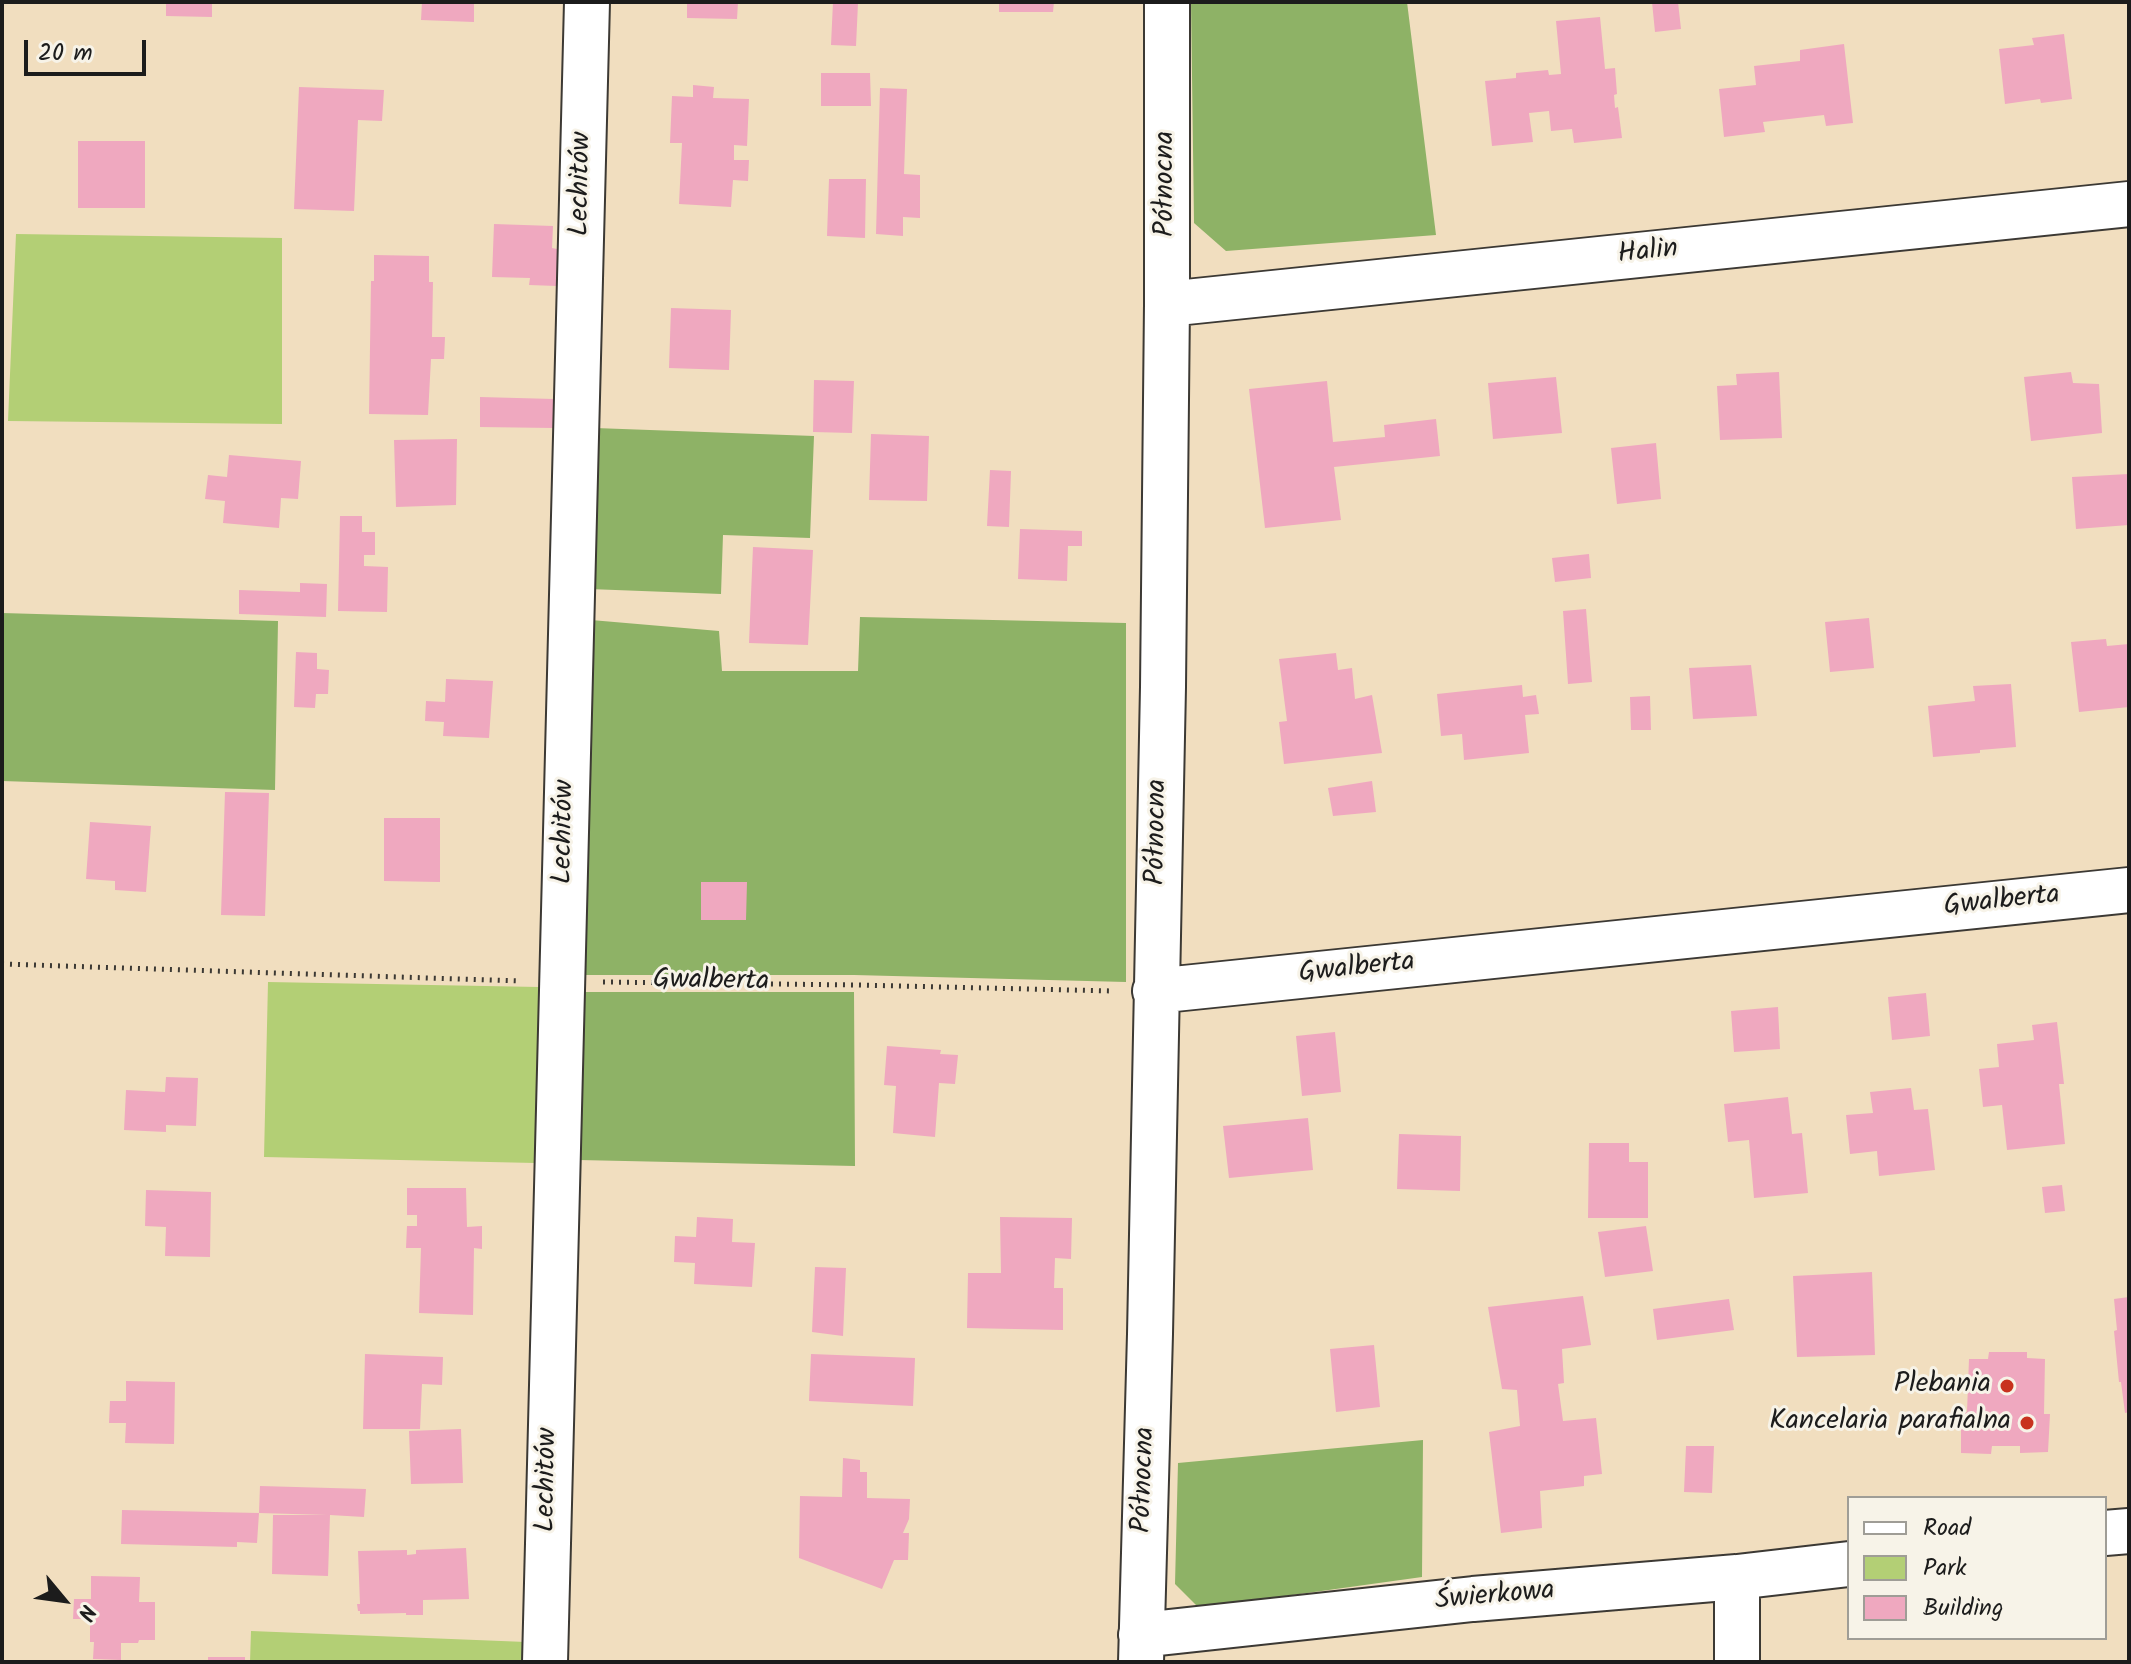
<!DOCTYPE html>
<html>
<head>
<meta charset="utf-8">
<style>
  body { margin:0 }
  #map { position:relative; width:2131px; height:1664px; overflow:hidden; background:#f1debf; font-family:Kalam,sans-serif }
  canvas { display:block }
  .frame { position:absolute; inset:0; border:4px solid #1c1c1c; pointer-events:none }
  .legend { position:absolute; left:1847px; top:1496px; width:260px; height:144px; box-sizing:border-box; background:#f7f3e8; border:2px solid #9f9d96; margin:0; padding:10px 14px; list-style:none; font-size:24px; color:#1c1c1c }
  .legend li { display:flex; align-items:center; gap:16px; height:40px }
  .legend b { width:40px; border:2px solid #9f9d96 }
  .north { position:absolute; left:24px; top:1560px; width:80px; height:80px; -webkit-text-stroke:6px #f7f3e8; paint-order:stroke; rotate:119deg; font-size:22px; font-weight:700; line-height:32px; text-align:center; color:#1c1c1c }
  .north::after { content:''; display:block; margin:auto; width:28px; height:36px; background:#1c1c1c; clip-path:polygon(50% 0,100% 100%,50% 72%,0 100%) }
  .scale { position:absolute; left:24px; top:40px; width:122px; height:36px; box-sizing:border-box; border:4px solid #1c1c1c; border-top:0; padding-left:10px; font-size:24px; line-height:28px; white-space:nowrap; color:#1c1c1c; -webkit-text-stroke:6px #f7f3e8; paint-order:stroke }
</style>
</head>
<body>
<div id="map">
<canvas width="2131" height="1664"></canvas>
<div class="frame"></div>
<ul class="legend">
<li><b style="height:10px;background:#fff"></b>Road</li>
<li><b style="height:22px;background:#b3cf75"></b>Park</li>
<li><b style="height:22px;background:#efa8bf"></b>Building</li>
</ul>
<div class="north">N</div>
<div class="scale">20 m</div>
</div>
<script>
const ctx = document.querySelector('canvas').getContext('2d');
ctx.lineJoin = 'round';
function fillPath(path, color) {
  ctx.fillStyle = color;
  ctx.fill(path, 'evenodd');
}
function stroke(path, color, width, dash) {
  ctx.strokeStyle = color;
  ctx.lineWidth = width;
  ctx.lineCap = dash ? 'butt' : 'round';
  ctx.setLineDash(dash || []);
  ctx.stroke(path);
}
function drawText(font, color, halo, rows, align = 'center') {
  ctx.font = font + ' Kalam,sans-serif';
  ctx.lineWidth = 6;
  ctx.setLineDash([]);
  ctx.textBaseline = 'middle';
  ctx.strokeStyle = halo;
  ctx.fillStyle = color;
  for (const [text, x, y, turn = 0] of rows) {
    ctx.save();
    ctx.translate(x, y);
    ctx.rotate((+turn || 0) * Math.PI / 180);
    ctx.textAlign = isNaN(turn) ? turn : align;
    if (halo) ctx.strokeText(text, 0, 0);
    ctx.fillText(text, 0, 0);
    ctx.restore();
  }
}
const green = new Path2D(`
  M 16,234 L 282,238 L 282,424 L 8,421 Z
  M 268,982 L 539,987 L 535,1163 L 264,1157 Z
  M 251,1631 L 526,1642 L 525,1662 L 250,1662 Z`);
const forest = new Path2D(`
  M 1191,2 L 1407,2 L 1436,235 L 1226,251 L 1194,223 Z
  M 595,428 L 814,436 L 810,538 L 723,535 L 721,594 L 589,589 Z
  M 2,613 L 278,621 L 275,790 L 2,781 Z
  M 860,617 L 1126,623 L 1126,982 L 854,975 L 583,975 L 591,620 L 719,631 L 722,671 L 858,671 Z
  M 583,992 L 854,992 L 855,1166 L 579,1160 Z
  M 1423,1440 L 1422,1577 L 1199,1608 L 1175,1584 L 1178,1463 Z`);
const building = new Path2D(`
  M 166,2 L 212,2 L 212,17 L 166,16 Z
  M 422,2 L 474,2 L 474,22 L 421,20 Z
  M 687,2 L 738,2 L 737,19 L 687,18 Z
  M 833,2 L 858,3 L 856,46 L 831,45 Z
  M 999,2 L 1054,2 L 1053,12 L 999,12 Z
  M 1652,2 L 1678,2 L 1681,29 L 1655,32 Z
  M 1600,17 L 1605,69 L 1615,68 L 1617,94 L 1614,95 L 1615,108 L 1618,107 L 1622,138 L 1574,143 L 1572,129 L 1551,131 L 1549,111 L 1529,113 L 1533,142 L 1492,146 L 1485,81 L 1516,78 L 1516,73 L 1548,70 L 1549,75 L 1561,74 L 1556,21 Z
  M 2064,34 L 2072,99 L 2041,103 L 2040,99 L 2005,104 L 1999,49 L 2034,45 L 2032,38 Z
  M 1844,44 L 1853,123 L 1826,126 L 1824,115 L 1763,122 L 1765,132 L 1724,137 L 1719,89 L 1756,85 L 1754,66 L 1800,61 L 1800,50 Z
  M 821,73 L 870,73 L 871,106 L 821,106 Z
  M 693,85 L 714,87 L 713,98 L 749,99 L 747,146 L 734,145 L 734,160 L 749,160 L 748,181 L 733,180 L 731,207 L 679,204 L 682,143 L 670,143 L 672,96 L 693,97 Z
  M 299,87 L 384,90 L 382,121 L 358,120 L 354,211 L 294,209 Z
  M 880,88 L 907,89 L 904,174 L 920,175 L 920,218 L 903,217 L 903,236 L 876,234 Z
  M 78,141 L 145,141 L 145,208 L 78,208 Z
  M 829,179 L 866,179 L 865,238 L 827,236 Z
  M 494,224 L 553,226 L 552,248 L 557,249 L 557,286 L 529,285 L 530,278 L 492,277 Z
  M 374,255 L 429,256 L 429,282 L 433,282 L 432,337 L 445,337 L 444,359 L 431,359 L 428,415 L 369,414 L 371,281 L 374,281 Z
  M 671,308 L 731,310 L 729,370 L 669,368 Z
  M 1779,372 L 1782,438 L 1720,440 L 1717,386 L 1737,385 L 1736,374 Z
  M 2071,372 L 2073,383 L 2099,384 L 2102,433 L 2031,441 L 2024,377 Z
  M 1556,377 L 1562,433 L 1493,439 L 1488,383 Z
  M 814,380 L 854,381 L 852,433 L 813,432 Z
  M 1327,381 L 1333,442 L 1385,437 L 1384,425 L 1436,419 L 1440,456 L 1334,467 L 1341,520 L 1265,528 L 1249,389 Z
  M 480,397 L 554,399 L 553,428 L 480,427 Z
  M 871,434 L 929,436 L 927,501 L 869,500 Z
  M 457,439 L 456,505 L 396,507 L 394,440 Z
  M 1656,443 L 1661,499 L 1617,504 L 1611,448 Z
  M 229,455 L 301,461 L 298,499 L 281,498 L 279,528 L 223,523 L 225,501 L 205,499 L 208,475 L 227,477 Z
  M 990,470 L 1011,471 L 1009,527 L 987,526 Z
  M 2129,474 L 2129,525 L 2076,529 L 2072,477 Z
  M 340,516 L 362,516 L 362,532 L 375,532 L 375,555 L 364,555 L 364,566 L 388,567 L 387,612 L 338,611 Z
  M 1020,529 L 1082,531 L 1082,546 L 1068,546 L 1067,581 L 1018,579 Z
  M 753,547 L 813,550 L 808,645 L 749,643 Z
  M 1589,554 L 1591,578 L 1555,582 L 1552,558 Z
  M 300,583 L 327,584 L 326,617 L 239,614 L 239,590 L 300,592 Z
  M 1586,609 L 1592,682 L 1568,684 L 1563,611 Z
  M 1869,618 L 1874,668 L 1830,672 L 1825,622 Z
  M 2106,639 L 2107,646 L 2129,644 L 2129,707 L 2079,712 L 2071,642 Z
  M 296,652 L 317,653 L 317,669 L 329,670 L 328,694 L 316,694 L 315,708 L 294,707 Z
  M 1336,653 L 1338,670 L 1352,668 L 1355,699 L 1372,695 L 1382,753 L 1284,764 L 1279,722 L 1287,721 L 1279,659 Z
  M 1751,665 L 1757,716 L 1693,719 L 1689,668 Z
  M 446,679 L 493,681 L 489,738 L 443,736 L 444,722 L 425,721 L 426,701 L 445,702 Z
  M 2011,684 L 2016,747 L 1980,750 L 1980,753 L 1933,757 L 1928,706 L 1975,701 L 1973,686 Z
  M 1522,685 L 1523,697 L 1536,695 L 1539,714 L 1525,715 L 1529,753 L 1464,760 L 1462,734 L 1441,736 L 1437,694 Z
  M 1650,696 L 1651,730 L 1631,730 L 1630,697 Z
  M 1372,781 L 1376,812 L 1333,816 L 1328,788 Z
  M 225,792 L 269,793 L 265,916 L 221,915 Z
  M 384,818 L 440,818 L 440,882 L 384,881 Z
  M 90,822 L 151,826 L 146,892 L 115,890 L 115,881 L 86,879 Z
  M 701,882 L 747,882 L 746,920 L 701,920 Z
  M 1926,993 L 1930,1036 L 1892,1040 L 1888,997 Z
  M 1778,1007 L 1780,1049 L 1734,1052 L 1731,1011 Z
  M 2057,1022 L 2064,1084 L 2059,1084 L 2065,1144 L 2007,1150 L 2002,1105 L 1983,1107 L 1979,1069 L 1999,1067 L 1997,1044 L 2034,1040 L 2032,1025 Z
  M 1335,1032 L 1341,1092 L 1302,1096 L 1296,1036 Z
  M 887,1046 L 941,1050 L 940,1054 L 958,1055 L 955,1084 L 939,1083 L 935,1137 L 893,1133 L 896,1086 L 884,1085 Z
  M 166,1077 L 198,1078 L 196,1126 L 166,1125 L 166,1132 L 124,1130 L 126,1090 L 165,1092 Z
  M 1911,1088 L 1914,1110 L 1928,1109 L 1935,1170 L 1879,1176 L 1877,1151 L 1850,1154 L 1846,1115 L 1873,1113 L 1870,1092 Z
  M 1788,1097 L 1792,1134 L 1802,1133 L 1808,1193 L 1754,1198 L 1749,1140 L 1728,1142 L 1724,1104 Z
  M 1308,1118 L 1313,1170 L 1229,1178 L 1223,1126 Z
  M 1399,1134 L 1461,1136 L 1460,1191 L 1397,1189 Z
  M 1589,1143 L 1629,1143 L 1629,1162 L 1648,1162 L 1648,1218 L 1588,1218 Z
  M 2062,1185 L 2065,1211 L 2045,1213 L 2042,1187 Z
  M 407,1188 L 466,1188 L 467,1227 L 482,1226 L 482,1249 L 474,1248 L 473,1315 L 419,1313 L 421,1248 L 406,1248 L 407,1226 L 417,1226 L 417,1215 L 407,1215 Z
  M 146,1190 L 211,1192 L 210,1257 L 165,1256 L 166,1227 L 145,1226 Z
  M 697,1217 L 733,1219 L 732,1242 L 755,1243 L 752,1287 L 694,1284 L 695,1263 L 674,1262 L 675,1236 L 696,1237 Z
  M 1000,1217 L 1072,1218 L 1071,1259 L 1055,1258 L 1054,1288 L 1063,1288 L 1063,1330 L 967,1328 L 968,1273 L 1001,1273 Z
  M 1646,1226 L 1653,1271 L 1605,1277 L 1598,1232 Z
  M 815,1267 L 846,1268 L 843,1336 L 812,1332 Z
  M 1872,1272 L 1875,1355 L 1797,1357 L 1793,1276 Z
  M 1583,1296 L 1591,1345 L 1562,1349 L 1564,1383 L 1558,1384 L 1563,1421 L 1596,1418 L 1602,1474 L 1584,1476 L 1584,1486 L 1540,1491 L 1542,1528 L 1501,1533 L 1489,1432 L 1520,1426 L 1517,1390 L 1502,1389 L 1488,1307 Z
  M 2129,1297 L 2129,1412 L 2125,1413 L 2121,1382 L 2119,1382 L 2114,1331 L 2117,1330 L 2114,1299 Z
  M 1729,1299 L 1734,1330 L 1657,1340 L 1653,1309 Z
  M 1374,1345 L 1380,1407 L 1336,1412 L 1330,1349 Z
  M 1989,1352 L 2027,1352 L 2027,1358 L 2045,1359 L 2044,1414 L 2050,1414 L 2048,1452 L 2020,1453 L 2020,1446 L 1992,1446 L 1991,1454 L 1961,1453 L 1961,1413 L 1967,1412 L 1969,1359 L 1988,1359 Z
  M 365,1354 L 443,1357 L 442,1385 L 422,1384 L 420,1429 L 363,1429 Z
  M 811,1354 L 915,1358 L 913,1406 L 809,1401 Z
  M 126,1381 L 175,1382 L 174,1444 L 125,1443 L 126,1423 L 109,1423 L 110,1401 L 126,1401 Z
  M 461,1429 L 463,1483 L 411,1484 L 409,1431 Z
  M 1686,1446 L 1714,1446 L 1712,1493 L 1684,1492 Z
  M 843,1458 L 860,1460 L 860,1472 L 867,1472 L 867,1498 L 910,1499 L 909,1519 L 903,1533 L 909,1533 L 908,1560 L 894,1560 L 882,1589 L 799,1558 L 800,1496 L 842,1497 Z
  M 260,1486 L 366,1489 L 364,1517 L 330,1515 L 328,1576 L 272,1574 L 273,1515 L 327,1515 L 259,1513 Z
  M 122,1510 L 259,1513 L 257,1543 L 237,1542 L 237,1547 L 121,1544 Z
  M 466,1548 L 469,1599 L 423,1600 L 423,1615 L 406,1615 L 406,1613 L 360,1614 L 360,1611 L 358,1611 L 357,1604 L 360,1604 L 358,1551 L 407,1550 L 407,1555 L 416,1554 L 416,1550 Z
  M 91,1576 L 140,1577 L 139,1602 L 155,1602 L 155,1640 L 139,1640 L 138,1643 L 121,1643 L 121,1660 L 93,1659 L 94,1642 L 90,1642 L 90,1619 L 73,1619 L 74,1599 L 91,1599 Z
  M 208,1657 L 245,1657 L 245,1662 L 208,1662 Z`);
const path = new Path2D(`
  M 2,964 L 521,981
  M 603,982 L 857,985 L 1113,991`);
const minor = new Path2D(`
  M 1167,304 L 2129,204
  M 1155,991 L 2129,890
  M 2105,1533 L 2129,1531
  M 1737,1577 L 1737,1662
  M 1141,1635 L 1473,1599 L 1737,1577 L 1849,1564
  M 545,1662 L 587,2
  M 1141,1662 L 1150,1334 L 1163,687 L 1167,304 L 1167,2`);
const markers = [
  [2007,1386,8,"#c8321e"],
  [2027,1423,8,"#c8321e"]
];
const streetNames = [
  ["Lechitów",583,184,-89],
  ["Północna",1167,184,-90],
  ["Halin",1648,254,-6],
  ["Lechitów",566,832,-89],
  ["Północna",1159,832,-89],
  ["Gwalberta",2002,903,-6],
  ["Gwalberta",1357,970,-6],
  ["Gwalberta",711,983,1],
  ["Lechitów",549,1480,-89],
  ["Północna",1146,1480,-88],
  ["Świerkowa",1495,1598,-5]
];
const poiNames = [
  ["Plebania",1991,1386],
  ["Kancelaria parafialna",2011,1423]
];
fillPath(green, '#b3cf75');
fillPath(forest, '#8eb266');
fillPath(building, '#efa8bf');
stroke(minor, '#3c3934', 48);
stroke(path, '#3c3934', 5, [2, 6]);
stroke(minor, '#fff', 44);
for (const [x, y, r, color] of markers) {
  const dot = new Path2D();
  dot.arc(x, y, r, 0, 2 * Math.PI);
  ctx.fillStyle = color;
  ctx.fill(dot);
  stroke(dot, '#f7f3e8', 3);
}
drawText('28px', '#1c1c1c', '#f7f3e8', streetNames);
drawText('28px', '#1c1c1c', '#f7f3e8', poiNames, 'right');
</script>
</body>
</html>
